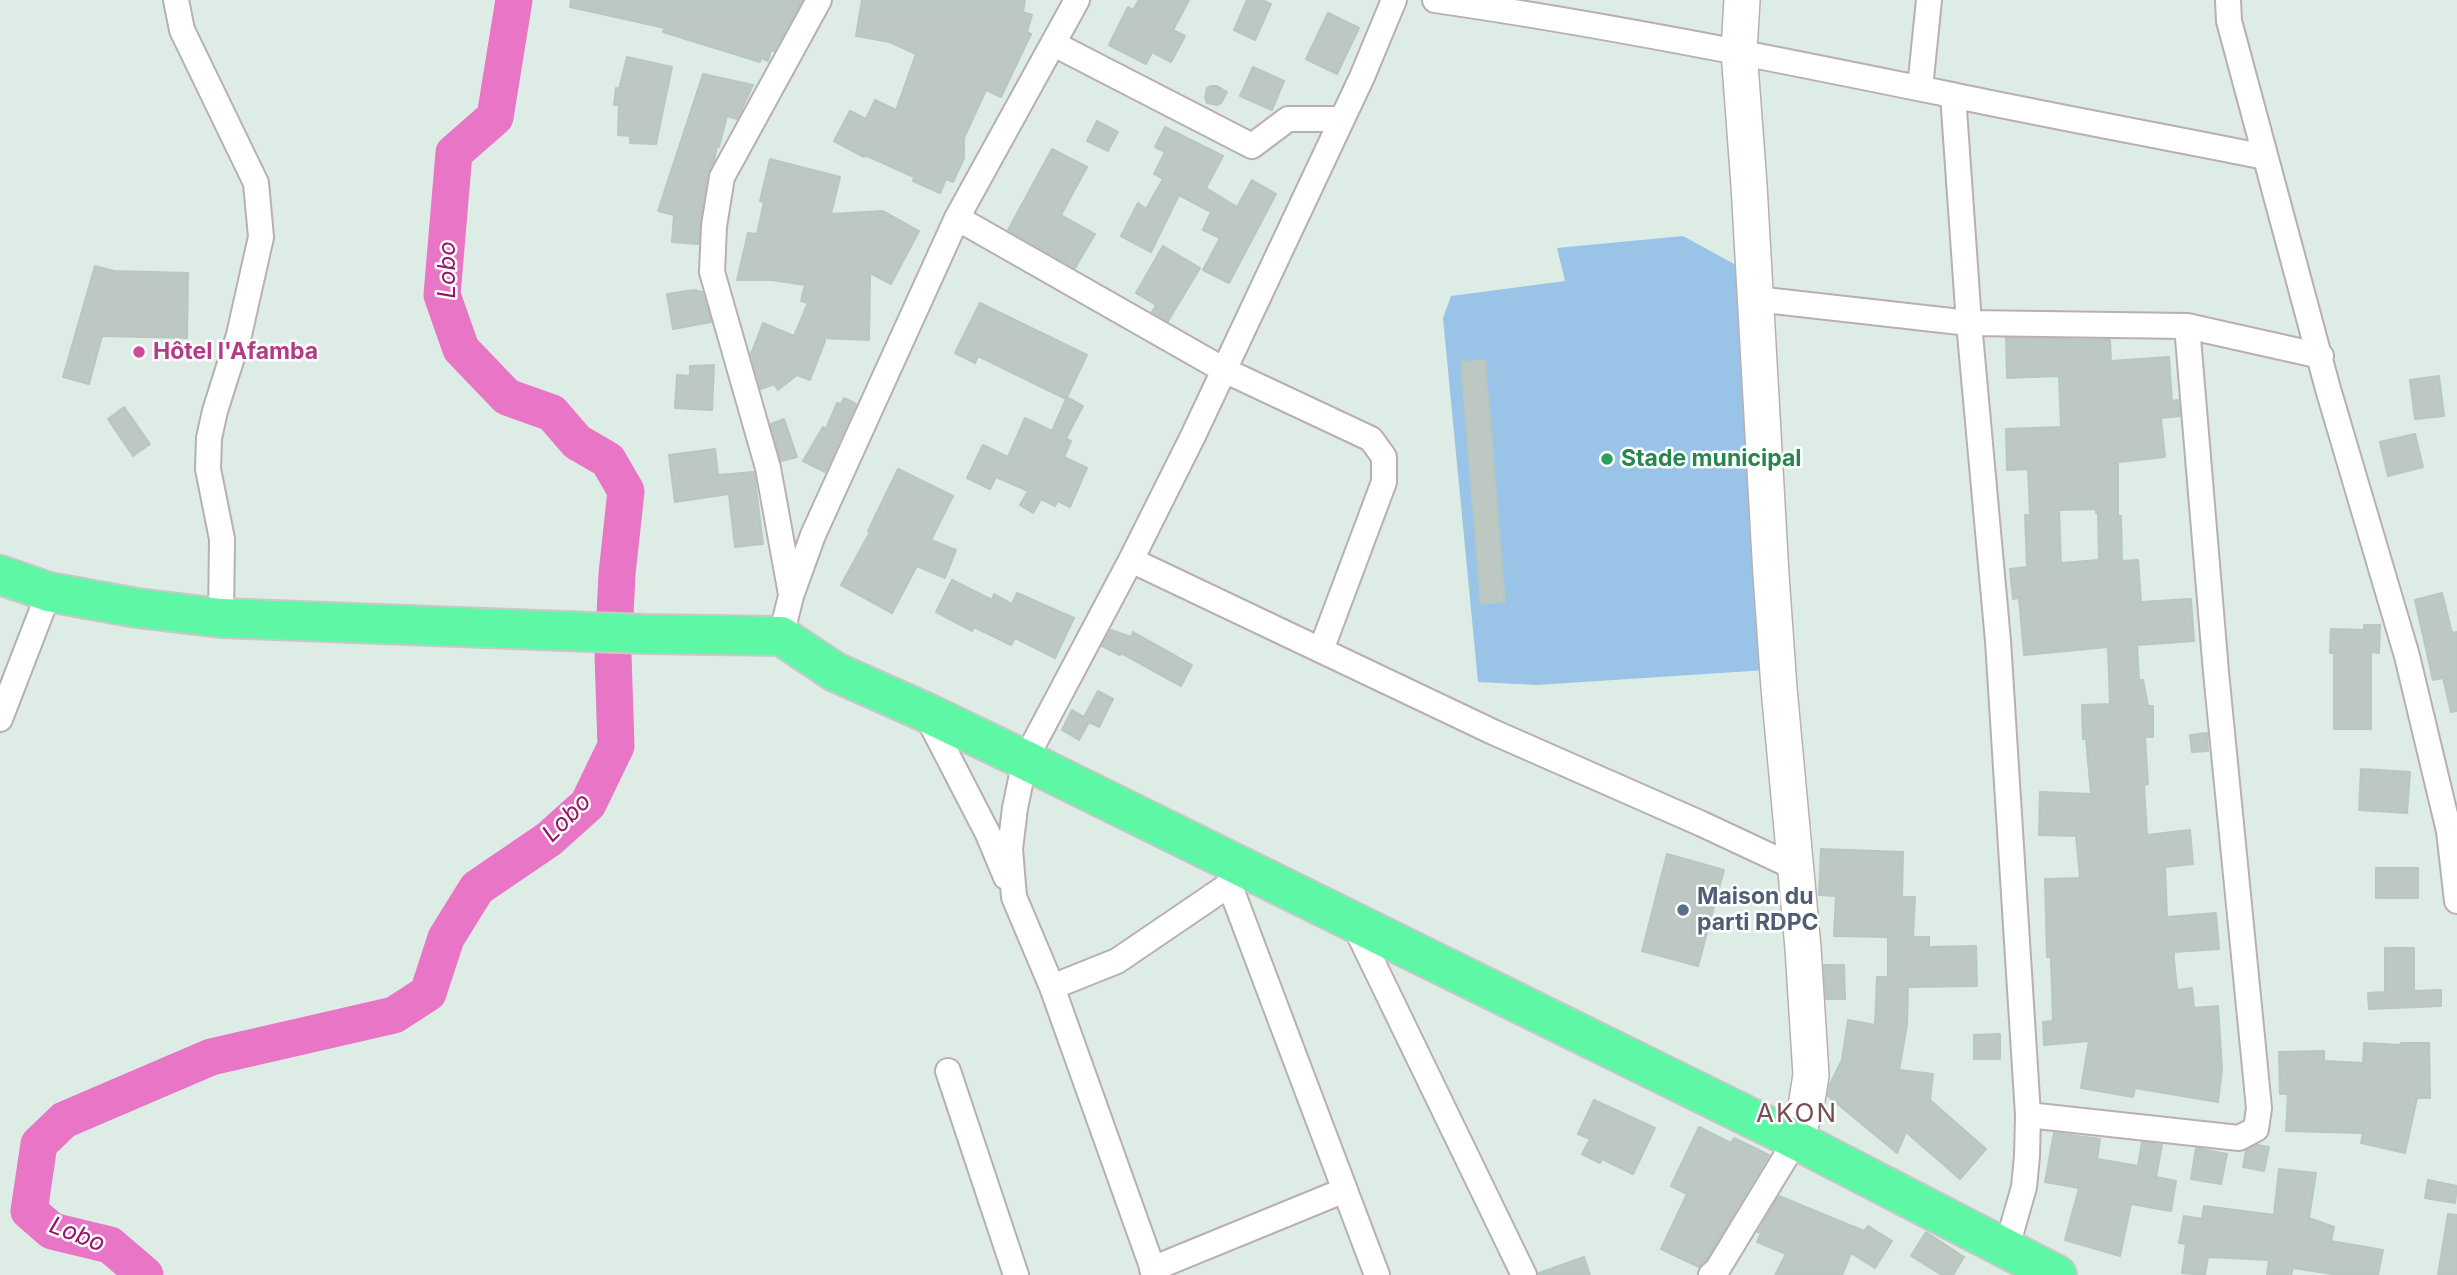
<!DOCTYPE html>
<html>
<head>
<meta charset="utf-8">
<style>
  body { margin:0 }
  canvas { display:block; background:#deece6 }
</style>
</head>
<body>
<canvas width="2457" height="1275"></canvas>
<script>
const ctx = document.querySelector('canvas').getContext('2d');
ctx.lineJoin = 'round';
function fillPath(path, color) {
  ctx.fillStyle = color;
  ctx.fill(path, 'evenodd');
}
function stroke(path, color, width, dash) {
  ctx.strokeStyle = color;
  ctx.lineWidth = width;
  ctx.lineCap = dash ? 'butt' : 'round';
  ctx.setLineDash(dash || []);
  ctx.stroke(path);
}
function drawText(font, color, halo, rows, align = 'center') {
  ctx.font = font + ' Inter,sans-serif';
  ctx.lineWidth = 5;
  ctx.setLineDash([]);
  ctx.textBaseline = 'middle';
  ctx.strokeStyle = halo;
  ctx.fillStyle = color;
  for (const [text, x, y, turn = 0] of rows) {
    ctx.save();
    ctx.translate(x, y);
    ctx.rotate((+turn || 0) * Math.PI / 180);
    ctx.textAlign = isNaN(turn) ? turn : align;
    if (halo) ctx.strokeText(text, 0, 0);
    ctx.fillText(text, 0, 0);
    ctx.restore();
  }
}
const pitch = new Path2D(`
  M 1683,236 L 1736,265 L 1750,304 L 1766,670 L 1537,685 L 1478,682 L 1443,318 L 1451,296 L 1565,281 L 1557,248 Z`);
const river = new Path2D(`
  M 145,1275 L 110,1245 L 52,1231 L 29,1211 L 39,1144 L 64,1120 L 211,1057 L 394,1015 L 428,993 L 446,938 L 477,888 L 549,839 L 588,804 L 616,746 L 613,655 L 617,574 L 626,491 L 608,460 L 577,442 L 552,413 L 507,397 L 461,349 L 442,295 L 454,153 L 495,117 L 514,0`);
const building = new Path2D(`
  M 571,0 L 802,0 L 774,51 L 771,50 L 768,61 L 761,58 L 760,62 L 663,32 L 665,28 L 570,7 Z
  M 862,0 L 1025,0 L 1023,12 L 1032,15 L 1027,32 L 1031,34 L 1001,97 L 986,90 L 964,138 L 964,158 L 953,182 L 946,179 L 940,193 L 913,181 L 914,177 L 865,155 L 864,157 L 834,141 L 850,111 L 866,119 L 875,100 L 896,110 L 916,54 L 890,42 L 856,36 Z
  M 1139,0 L 1189,0 L 1173,30 L 1185,36 L 1171,62 L 1152,52 L 1146,64 L 1109,45 L 1128,7 L 1133,10 Z
  M 1247,0 L 1262,0 L 1271,4 L 1255,40 L 1234,30 Z
  M 1328,13 L 1359,28 L 1337,74 L 1306,59 Z
  M 627,57 L 672,67 L 656,144 L 630,143 L 630,136 L 618,135 L 619,105 L 614,105 L 616,88 L 619,89 Z
  M 1253,67 L 1284,81 L 1272,110 L 1240,96 Z
  M 703,74 L 753,85 L 737,119 L 727,116 L 719,147 L 717,146 L 714,161 L 707,175 L 698,244 L 672,242 L 674,215 L 658,211 Z
  M 1211,86 L 1217,86 L 1227,92 L 1221,103 L 1217,105 L 1207,103 L 1205,98 L 1207,88 Z
  M 1097,121 L 1118,132 L 1108,151 L 1087,141 Z
  M 1165,127 L 1223,156 L 1206,188 L 1237,207 L 1252,180 L 1276,194 L 1229,283 L 1203,270 L 1220,238 L 1203,230 L 1211,212 L 1179,195 L 1151,252 L 1121,236 L 1138,203 L 1146,209 L 1163,179 L 1154,174 L 1165,152 L 1155,147 Z
  M 1052,149 L 1087,167 L 1061,215 L 1095,234 L 1075,268 L 1008,230 Z
  M 770,159 L 840,177 L 831,214 L 883,211 L 919,231 L 891,284 L 870,273 L 869,340 L 822,338 L 825,341 L 810,380 L 797,375 L 778,390 L 774,384 L 761,389 L 751,354 L 763,323 L 794,336 L 808,303 L 801,301 L 805,285 L 772,280 L 737,280 L 748,233 L 757,234 L 764,202 L 760,201 Z
  M 1163,246 L 1200,268 L 1168,321 L 1152,312 L 1156,305 L 1136,293 Z
  M 95,266 L 114,271 L 188,273 L 187,338 L 102,336 L 89,384 L 63,377 Z
  M 694,290 L 702,292 L 711,322 L 673,329 L 667,294 Z
  M 980,303 L 1087,355 L 1066,399 L 978,356 L 975,363 L 955,353 Z
  M 2006,338 L 2110,340 L 2111,361 L 2169,357 L 2172,401 L 2178,400 L 2180,416 L 2161,418 L 2165,457 L 2118,462 L 2118,516 L 2121,516 L 2122,561 L 2138,560 L 2141,602 L 2191,599 L 2194,641 L 2137,645 L 2139,680 L 2143,680 L 2148,706 L 2153,706 L 2153,737 L 2145,737 L 2148,784 L 2144,785 L 2147,835 L 2190,830 L 2193,864 L 2165,867 L 2167,917 L 2216,913 L 2219,949 L 2174,952 L 2174,959 L 2177,990 L 2192,988 L 2194,1008 L 2218,1006 L 2222,1070 L 2218,1102 L 2135,1088 L 2133,1097 L 2081,1088 L 2089,1041 L 2044,1045 L 2043,1022 L 2053,1021 L 2051,957 L 2047,957 L 2045,879 L 2080,878 L 2076,836 L 2039,835 L 2040,792 L 2091,794 L 2086,739 L 2083,739 L 2082,705 L 2110,704 L 2108,647 L 2024,655 L 2019,598 L 2013,599 L 2010,569 L 2027,567 L 2025,515 L 2030,515 L 2028,469 L 2007,470 L 2006,429 L 2061,427 L 2059,376 L 2007,378 ZM 2096,509 L 2096,513 L 2098,513 L 2099,560 L 2061,563 L 2059,510 Z
  M 1485,360 L 1505,602 L 1481,604 L 1461,362 Z
  M 714,365 L 712,410 L 675,408 L 677,375 L 690,376 L 690,366 Z
  M 2439,376 L 2444,416 L 2415,419 L 2410,380 Z
  M 1067,397 L 1083,406 L 1066,438 L 1071,441 L 1064,457 L 1087,468 L 1070,507 L 1058,501 L 1055,506 L 1041,499 L 1033,513 L 1020,505 L 1028,491 L 996,477 L 990,489 L 967,478 L 983,445 L 1008,457 L 1025,418 L 1052,431 Z
  M 844,398 L 856,404 L 825,472 L 803,461 L 823,427 L 826,429 L 837,403 L 841,404 Z
  M 124,407 L 150,444 L 133,456 L 108,419 Z
  M 784,419 L 797,457 L 781,461 L 771,424 Z
  M 2415,434 L 2423,467 L 2388,476 L 2380,442 Z
  M 715,449 L 718,475 L 754,472 L 763,544 L 735,547 L 729,494 L 675,502 L 669,455 Z
  M 898,469 L 953,496 L 931,540 L 956,550 L 945,578 L 917,566 L 892,613 L 841,585 L 870,532 L 868,531 Z
  M 952,580 L 992,600 L 994,594 L 1012,604 L 1017,593 L 1074,618 L 1055,658 L 1015,638 L 1011,645 L 974,627 L 972,631 L 936,612 Z
  M 2442,593 L 2452,633 L 2457,632 L 2457,711 L 2451,712 L 2443,678 L 2433,680 L 2415,600 Z
  M 2364,625 L 2380,625 L 2379,653 L 2371,652 L 2371,729 L 2334,729 L 2334,653 L 2330,653 L 2331,629 L 2364,630 Z
  M 1111,630 L 1131,637 L 1133,632 L 1192,665 L 1181,686 L 1121,653 L 1120,655 L 1102,646 Z
  M 1098,691 L 1113,699 L 1099,727 L 1089,722 L 1079,740 L 1062,730 L 1072,710 L 1084,717 Z
  M 2207,733 L 2208,751 L 2192,752 L 2190,735 Z
  M 2361,769 L 2410,772 L 2407,813 L 2359,810 Z
  M 1821,849 L 1903,852 L 1902,897 L 1915,897 L 1913,937 L 1929,937 L 1929,947 L 1976,946 L 1977,986 L 1908,987 L 1907,1025 L 1899,1070 L 1933,1074 L 1930,1100 L 1986,1149 L 1960,1179 L 1906,1132 L 1897,1153 L 1828,1096 L 1830,1084 L 1842,1060 L 1848,1020 L 1875,1025 L 1877,977 L 1888,977 L 1888,937 L 1834,936 L 1836,896 L 1819,895 Z
  M 1667,854 L 1724,870 L 1698,966 L 1642,951 Z
  M 2376,868 L 2418,868 L 2418,898 L 2376,898 Z
  M 2385,948 L 2414,948 L 2414,991 L 2441,990 L 2441,1006 L 2369,1009 L 2368,993 L 2385,992 Z
  M 1824,965 L 1844,965 L 1845,999 L 1826,999 Z
  M 2000,1034 L 2000,1059 L 1974,1059 L 1974,1035 Z
  M 2364,1043 L 2401,1045 L 2401,1043 L 2429,1043 L 2430,1098 L 2417,1098 L 2405,1153 L 2361,1143 L 2363,1133 L 2286,1131 L 2288,1094 L 2280,1094 L 2279,1052 L 2324,1051 L 2324,1061 L 2363,1063 Z
  M 1594,1100 L 1655,1128 L 1633,1174 L 1602,1159 L 1600,1163 L 1582,1154 L 1590,1139 L 1578,1134 Z
  M 1699,1127 L 1731,1143 L 1734,1138 L 1769,1155 L 1706,1260 L 1699,1267 L 1661,1249 L 1687,1194 L 1671,1186 Z
  M 2054,1133 L 2100,1139 L 2097,1159 L 2138,1166 L 2142,1142 L 2162,1145 L 2156,1177 L 2176,1181 L 2171,1211 L 2131,1204 L 2120,1256 L 2065,1240 L 2079,1188 L 2045,1182 Z
  M 2257,1145 L 2269,1147 L 2264,1171 L 2243,1167 L 2246,1151 Z
  M 2196,1148 L 2227,1154 L 2221,1184 L 2191,1179 Z
  M 2279,1169 L 2316,1173 L 2309,1218 L 2334,1227 L 2331,1241 L 2383,1250 L 2378,1275 L 2339,1275 L 2293,1268 L 2291,1275 L 2267,1275 L 2269,1260 L 2208,1257 L 2205,1275 L 2182,1273 L 2186,1244 L 2179,1243 L 2184,1216 L 2202,1219 L 2204,1206 L 2274,1215 Z
  M 2428,1180 L 2457,1186 L 2455,1203 L 2425,1198 Z
  M 1779,1196 L 1864,1231 L 1868,1226 L 1892,1241 L 1875,1268 L 1851,1253 L 1842,1275 L 1775,1275 L 1786,1254 L 1757,1242 L 1761,1233 L 1758,1232 Z
  M 2448,1214 L 2457,1215 L 2457,1275 L 2438,1275 Z
  M 1926,1232 L 1964,1257 L 1953,1275 L 1942,1275 L 1911,1256 Z
  M 1584,1257 L 1590,1275 L 1539,1275 L 1539,1273 Z`);
const street = new Path2D(`
  M 176,0 L 182,30 L 256,183 L 261,237 L 239,335 L 215,411 L 209,438 L 208,469 L 222,539 L 221,618
  M 1435,0 C 1609,25 1780,60 1952,95 C 2056,117 2161,136 2265,157
  M 2228,0 L 2229,21 L 2328,389 L 2407,656 L 2449,831 L 2457,901
  M 1054,44 L 1252,146 L 1288,119 L 1342,119
  M 1920,88 L 1929,0
  M 1953,95 L 1969,323 L 1998,641 L 2028,1115 L 2027,1156 L 2024,1187 L 2006,1250
  M 957,218 L 1224,370 L 1371,439 L 1384,457 L 1384,482 L 1321,650
  M 1756,299 L 1969,323 L 2187,326 L 2321,356
  M 1131,560 L 1493,732 L 1702,824 L 1796,868
  M 791,594 L 768,468 L 712,272 L 714,226 L 722,177 L 819,0
  M 781,636 L 791,596 L 813,535 L 957,218 L 1077,0
  M 925,712 L 988,834 L 1006,877
  M 0,719 L 49,592
  M 1230,886 L 1377,1275
  M 1354,924 L 1524,1275
  M 1052,987 L 1117,961 L 1242,876
  M 948,1071 L 1016,1275
  M 2028,1115 L 2239,1138 L 2256,1129 L 2259,1108 L 2216,672 L 2187,326
  M 1152,1269 L 1345,1190
  M 1155,1275 L 1052,987 L 1014,897 L 1010,849 L 1015,808 L 1025,760 L 1131,560 L 1193,436 L 1362,77 L 1394,0
  M 1711,1275 L 1717,1270 L 1796,1140`);
const secondary = new Path2D(`
  M 1742,0 L 1739,51 L 1749,185 L 1771,575 L 1779,688 L 1803,948 L 1811,1075 L 1806,1107 L 1796,1140`);
const highway = new Path2D(`
  M 0,575 L 49,592 L 137,608 L 221,618 L 644,634 L 781,636 L 835,672 L 925,712 L 1025,760 L 1796,1140 L 2057,1275`);
const markers = [
  [139,352,7,"#d1479c"],
  [1607,459,7,"#2e9e5b"],
  [1683,910,7,"#5c6f8a"]
];
const hotelNames = [
  ["Hôtel l'Afamba",153,352]
];
const leisureNames = [
  ["Stade municipal",1621,459]
];
const serviceNames = [
  ["Maison du",1697,897],
  ["parti RDPC",1697,923]
];
const waterNames = [
  ["Lobo",448,270,-90],
  ["Lobo",567,818,-45],
  ["Lobo",77,1235,21]
];
const quarterNames = [
  ["AKON",1797,1114]
];
fillPath(pitch, '#99c3e7');
stroke(river, '#e975c6', 37);
fillPath(building, '#bdc8c3');
stroke(building, '#b7c7c2', 2);
stroke(street, '#bbaeb0', 28);
stroke(secondary, '#bbaeb0', 38);
stroke(highway, '#c8c8c8', 42);
stroke(street, '#fff', 24);
stroke(secondary, '#fff', 35);
stroke(highway, '#5ef7a6', 38);
for (const [x, y, r, color] of markers) {
  const dot = new Path2D();
  dot.arc(x, y, r, 0, 2 * Math.PI);
  ctx.fillStyle = color;
  ctx.fill(dot);
  stroke(dot, '#fff', 2.5);
}
drawText('bold 23px', '#b23c85', '#fff', hotelNames, 'left');
drawText('bold 23px', '#27864d', '#fff', leisureNames, 'left');
drawText('bold 23px', '#4e5e75', '#fff', serviceNames, 'left');
drawText('italic 24px', '#961365', '#fff', waterNames);
ctx.letterSpacing = '2px';
drawText('26px', '#7a4d53', '#fff', quarterNames);
ctx.letterSpacing = '0px';
</script>
</body>
</html>
